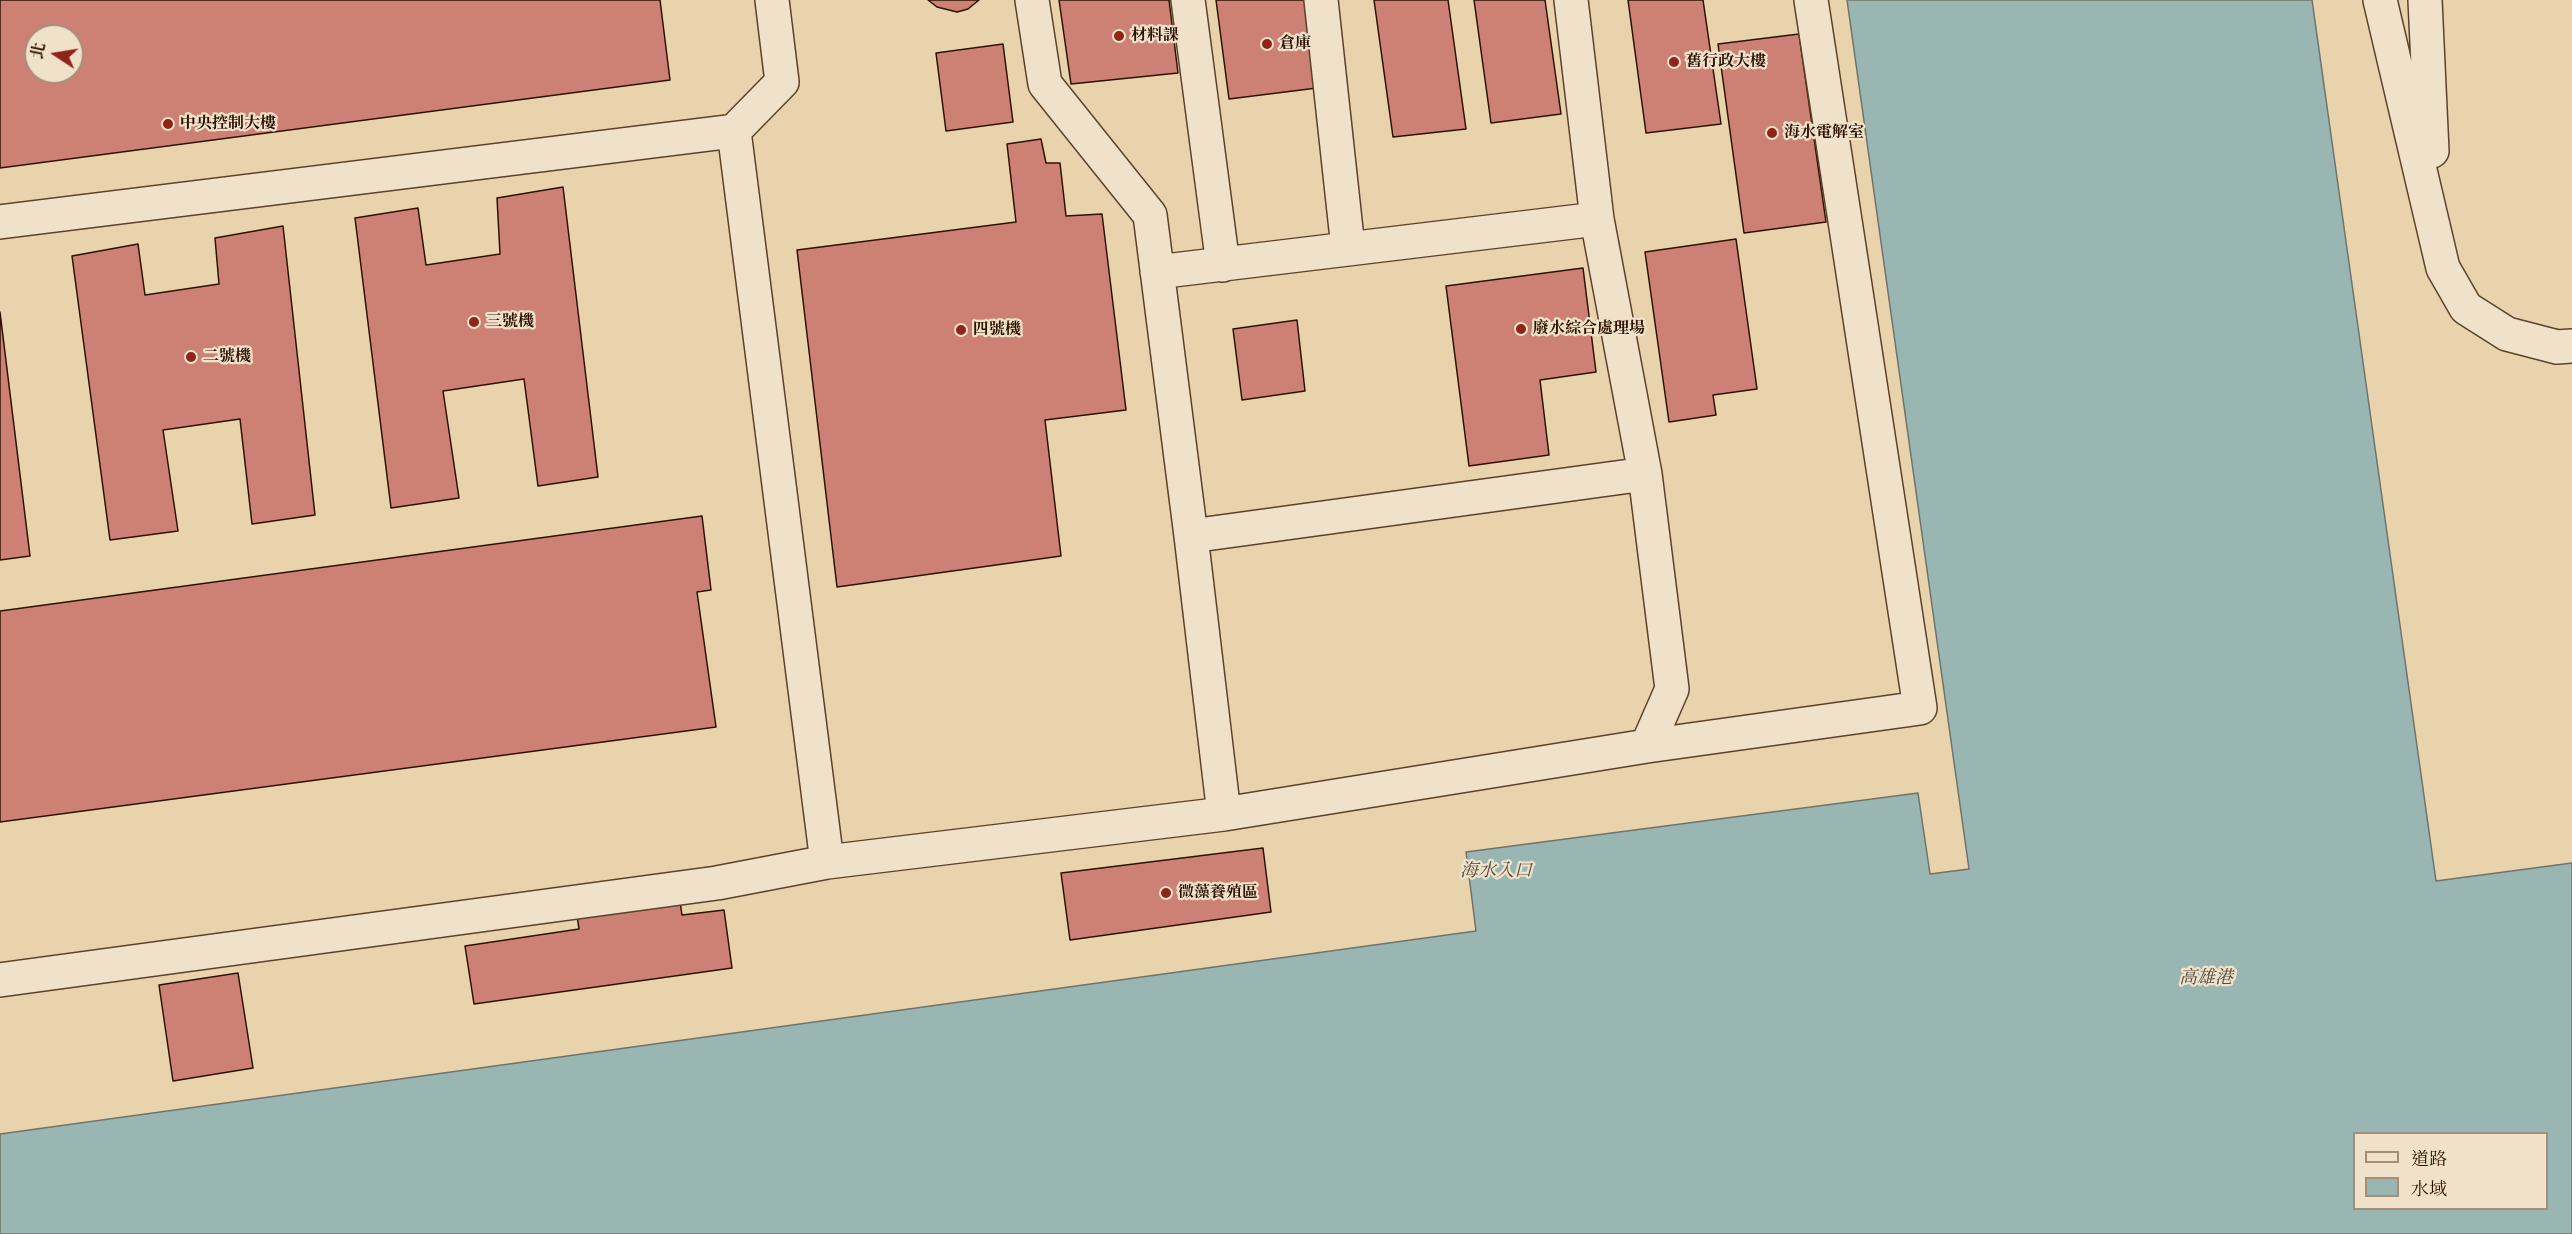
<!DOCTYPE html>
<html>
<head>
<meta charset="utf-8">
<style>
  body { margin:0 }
  #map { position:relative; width:2572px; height:1234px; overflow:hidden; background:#e8d3ad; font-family:Alegreya,"Noto Serif TC",serif }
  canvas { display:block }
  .legend { position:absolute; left:2353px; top:1132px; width:195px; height:78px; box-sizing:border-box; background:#f0e2ca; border:2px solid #a28f79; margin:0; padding:8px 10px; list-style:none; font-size:18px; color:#2e1200 }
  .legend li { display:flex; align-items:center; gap:12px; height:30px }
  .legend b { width:30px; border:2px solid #a28f79 }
  .north { position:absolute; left:24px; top:24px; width:60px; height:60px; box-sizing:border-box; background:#f0e2ca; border:2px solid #a28f79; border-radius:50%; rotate:282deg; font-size:16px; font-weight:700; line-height:24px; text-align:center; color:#2e1200 }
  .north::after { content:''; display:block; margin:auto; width:21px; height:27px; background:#8f2418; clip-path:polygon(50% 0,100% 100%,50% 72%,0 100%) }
</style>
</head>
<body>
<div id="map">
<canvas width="2572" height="1234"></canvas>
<ul class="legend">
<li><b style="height:8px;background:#f0e2ca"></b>道路</li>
<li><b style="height:16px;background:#99b6b2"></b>水域</li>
</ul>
<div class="north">北</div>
</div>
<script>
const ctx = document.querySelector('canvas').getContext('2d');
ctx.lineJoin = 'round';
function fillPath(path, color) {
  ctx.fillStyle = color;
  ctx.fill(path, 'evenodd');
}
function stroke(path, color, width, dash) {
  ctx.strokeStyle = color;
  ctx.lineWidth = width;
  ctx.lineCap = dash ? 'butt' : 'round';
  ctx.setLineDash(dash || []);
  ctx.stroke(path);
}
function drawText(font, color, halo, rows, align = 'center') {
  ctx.font = font + ' Alegreya,"Noto Serif TC",serif';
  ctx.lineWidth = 4.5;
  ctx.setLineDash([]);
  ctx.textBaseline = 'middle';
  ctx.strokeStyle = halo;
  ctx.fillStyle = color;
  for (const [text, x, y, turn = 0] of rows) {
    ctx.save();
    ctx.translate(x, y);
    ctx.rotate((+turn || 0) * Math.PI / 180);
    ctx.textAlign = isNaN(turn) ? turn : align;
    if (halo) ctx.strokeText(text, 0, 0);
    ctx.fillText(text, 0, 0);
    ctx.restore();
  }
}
const water = new Path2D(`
  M 1847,0 L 2312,0 L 2436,881 L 2572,863 L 2572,1234 L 0,1234 L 0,1134 L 1476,931 L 1466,852 L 1918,793 L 1930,874 L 1969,869 ZM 2354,1134 L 2546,1134 L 2546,1208 L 2354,1208 Z`);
const building = new Path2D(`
  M 0,0 L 660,0 L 670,80 L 0,168 ZM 36,36 L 72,36 L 72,72 L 36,72 Z
  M 979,0 L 968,9 L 957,12 L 937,7 L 928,0 Z
  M 1059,0 L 1169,0 L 1178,73 L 1071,84 Z
  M 1216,0 L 1306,0 L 1317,88 L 1229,99 Z
  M 1374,0 L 1448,0 L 1466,129 L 1393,137 Z
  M 1474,0 L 1545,0 L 1561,114 L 1491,123 Z
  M 1628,0 L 1703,0 L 1721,124 L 1646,133 Z
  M 1799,34 L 1826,222 L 1744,233 L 1718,44 Z
  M 1003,44 L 1013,122 L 946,131 L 936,53 Z
  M 1041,139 L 1046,163 L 1060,163 L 1066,216 L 1102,214 L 1126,410 L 1045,420 L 1061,556 L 837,587 L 797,250 L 1016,222 L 1007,144 Z
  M 563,187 L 598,477 L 538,486 L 524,379 L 443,391 L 459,498 L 391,508 L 355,218 L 418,208 L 426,265 L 500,254 L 497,198 Z
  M 283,226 L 315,515 L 252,524 L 240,419 L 163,430 L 178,531 L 110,540 L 72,256 L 138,244 L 145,295 L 219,284 L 215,238 Z
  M 1736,239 L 1757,389 L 1713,395 L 1716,415 L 1669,422 L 1645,252 Z
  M 1583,268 L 1596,372 L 1540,380 L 1549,455 L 1469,466 L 1446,286 Z
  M 0,312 L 30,556 L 0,560 Z
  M 1297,320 L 1305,391 L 1242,400 L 1233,329 Z
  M 702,516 L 711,590 L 697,592 L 716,727 L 0,822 L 0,611 Z
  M 1263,848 L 1271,912 L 1070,940 L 1061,873 Z
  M 679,895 L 682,915 L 724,910 L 732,968 L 474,1004 L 465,946 L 579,929 L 576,909 Z
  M 238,973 L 253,1068 L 173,1081 L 159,985 Z`);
const minor = new Path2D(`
  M 1032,0 L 1045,84 L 1150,215 L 1191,536 L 1224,814
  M 1188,0 L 1223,265
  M 1321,0 L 1348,248
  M 2380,0 L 2443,268 L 2466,308 L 2507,334 L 2557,347 L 2572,346
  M 2425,0 L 2432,151
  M 734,131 L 782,82 L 772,0
  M 0,222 L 734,131 L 827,862
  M 1157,272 L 1597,219
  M 1191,536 L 1645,474
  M 1647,746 L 1920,708 L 1811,0
  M 0,980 L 717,883 L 827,862 L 1224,814 L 1647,746 L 1672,689 L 1645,474 L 1597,219 L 1571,0`);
const markers = [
  [1119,36,6,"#8f2418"],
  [1267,44,6,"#8f2418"],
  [1674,62,6,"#8f2418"],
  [168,124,6,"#8f2418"],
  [1772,133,6,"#8f2418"],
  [474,322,6,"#8f2418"],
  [1521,329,6,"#8f2418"],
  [961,330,6,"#8f2418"],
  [191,357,6,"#8f2418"],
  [1166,893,6,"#8f2418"]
];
const poiNames = [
  ["材料課",1131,36],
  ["倉庫",1279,44],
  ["舊行政大樓",1686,62],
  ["中央控制大樓",180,124],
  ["海水電解室",1784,133],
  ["三號機",486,322],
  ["廢水綜合處理場",1533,329],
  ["四號機",973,330],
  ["二號機",203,357],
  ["微藻養殖區",1178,893]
];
const waterNames = [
  ["海水入口",1496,872],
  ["高雄港",2206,979]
];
fillPath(water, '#99b6b2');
stroke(water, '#6e746b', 1.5);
fillPath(building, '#cd8175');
stroke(building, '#2e1200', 1.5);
stroke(minor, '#5c422b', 36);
stroke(minor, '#f0e2ca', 33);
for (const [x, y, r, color] of markers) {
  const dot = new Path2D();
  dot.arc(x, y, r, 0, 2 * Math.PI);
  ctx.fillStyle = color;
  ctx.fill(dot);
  stroke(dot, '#f0e2ca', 2);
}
drawText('bold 16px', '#2e1200', '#f0e2ca', poiNames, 'left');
drawText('italic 18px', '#534b3e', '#f0e2ca', waterNames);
</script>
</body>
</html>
